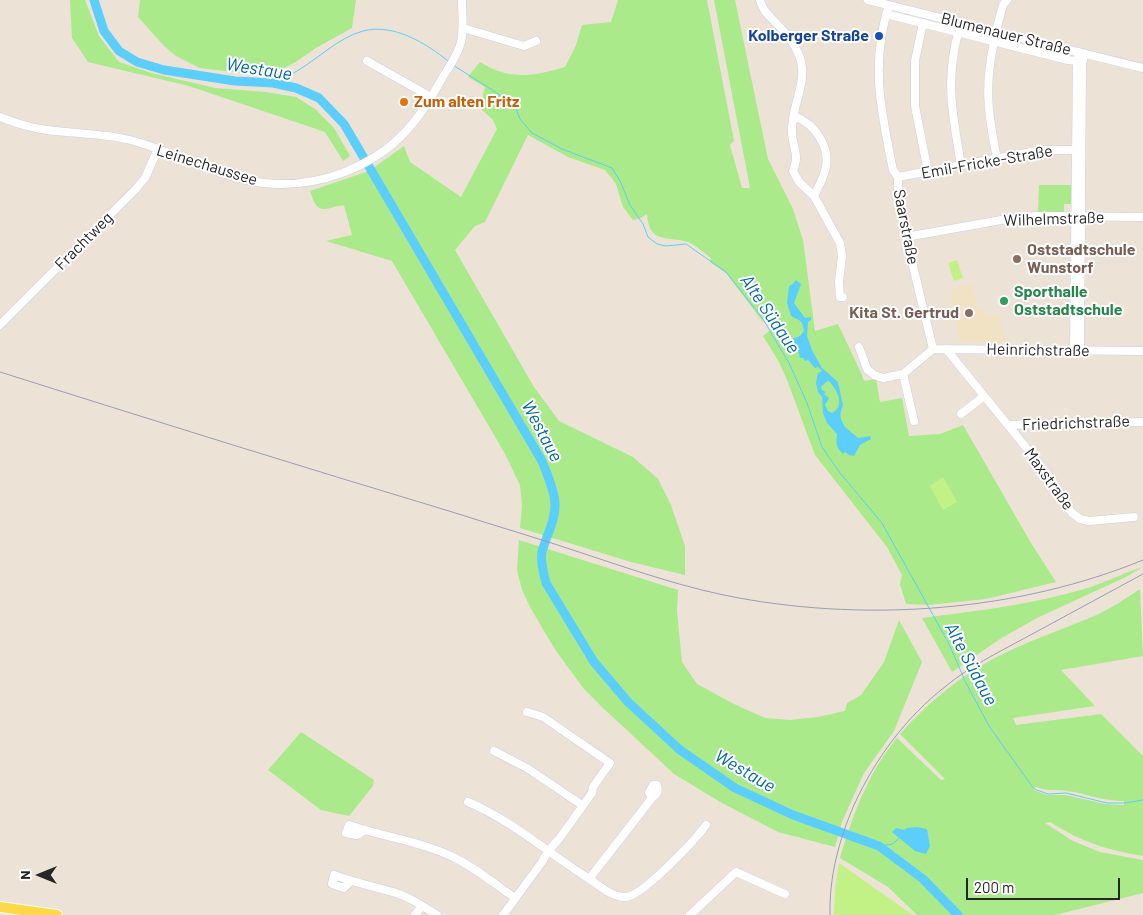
<!DOCTYPE html>
<html>
<head>
<meta charset="utf-8">
<style>
  body { margin:0 }
  #map { position:relative; width:1143px; height:915px; overflow:hidden; background:#ece3d6; font-family:Barlow,sans-serif }
  canvas { display:block }
  .north { position:absolute; left:15px; top:850px; width:50px; height:50px; -webkit-text-stroke:4px #fff; paint-order:stroke; rotate:270deg; font-size:14px; font-weight:700; line-height:20px; text-align:center; color:#272727 }
  .north::after { content:''; display:block; margin:auto; width:18px; height:22px; background:#272727; clip-path:polygon(50% 0,100% 100%,50% 72%,0 100%) }
  .scale { position:absolute; left:966px; top:878px; width:154px; height:22px; box-sizing:border-box; border:2px solid #272727; border-top:0; padding-left:6px; font-size:15px; line-height:18px; white-space:nowrap; color:#272727; -webkit-text-stroke:4px #fff; paint-order:stroke }
</style>
</head>
<body>
<div id="map">
<canvas width="1143" height="915"></canvas>
<div class="north">N</div>
<div class="scale">200 m</div>
</div>
<script>
const ctx = document.querySelector('canvas').getContext('2d');
ctx.lineJoin = 'round';
function fillPath(path, color) {
  ctx.fillStyle = color;
  ctx.fill(path, 'evenodd');
}
function stroke(path, color, width, dash) {
  ctx.strokeStyle = color;
  ctx.lineWidth = width;
  ctx.lineCap = dash ? 'butt' : 'round';
  ctx.setLineDash(dash || []);
  ctx.stroke(path);
}
function drawText(font, color, halo, rows, align = 'center') {
  ctx.font = font + ' Barlow,sans-serif';
  ctx.lineWidth = 4;
  ctx.setLineDash([]);
  ctx.textBaseline = 'middle';
  ctx.strokeStyle = halo;
  ctx.fillStyle = color;
  for (const [text, x, y, turn = 0] of rows) {
    ctx.save();
    ctx.translate(x, y);
    ctx.rotate((+turn || 0) * Math.PI / 180);
    ctx.textAlign = isNaN(turn) ? turn : align;
    if (halo) ctx.strokeText(text, 0, 0);
    ctx.fillText(text, 0, 0);
    ctx.restore();
  }
}
const education = new Path2D(`
  M 972,284 L 979,309 L 984,308 L 985,316 L 999,316 L 999,323 L 1003,323 L 1004,342 L 959,342 L 950,290 Z`);
const green = new Path2D(`
  M 70,0 L 85,0 L 99,36 L 119,62 L 151,73 L 215,88 L 266,92 L 296,97 L 315,109 L 334,128 L 350,156 L 343,161 L 325,132 L 189,86 L 88,62 L 72,38 Z
  M 140,0 L 356,0 L 352,28 L 316,48 L 296,62 L 272,74 L 257,75 L 200,68 L 176,56 L 164,46 L 138,17 Z
  M 618,0 L 707,0 L 734,141 L 730,145 L 742,188 L 750,188 L 714,0 L 735,0 L 768,159 L 793,209 L 803,240 L 815,331 L 838,324 L 862,375 L 864,381 L 876,379 L 880,402 L 902,398 L 909,436 L 940,434 L 963,425 L 1031,543 L 1056,582 L 986,599 L 929,605 L 906,604 L 900,584 L 902,575 L 887,547 L 815,455 L 787,380 L 779,362 L 763,336 L 775,326 L 773,317 L 763,322 L 726,273 L 710,262 L 711,258 C 704,253 696,245 688,242 C 667,236 649,244 647,214 L 641,218 L 633,220 L 623,207 L 616,184 L 605,170 L 568,157 L 528,135 L 485,222 L 475,226 L 455,250 L 534,387 L 559,421 L 633,457 L 658,479 L 671,505 L 685,546 L 685,575 L 631,562 L 520,528 L 522,505 L 520,485 L 504,452 L 392,261 L 326,241 L 352,235 L 344,205 C 322,209 318,216 310,191 L 369,171 L 404,146 L 410,162 L 461,197 L 497,129 L 493,120 L 480,108 L 485,87 L 468,77 L 480,62 C 510,81 534,76 565,67 L 576,45 L 582,25 L 611,22 Z
  M 1039,185 L 1071,185 L 1071,204 L 1064,204 L 1064,212 L 1038,212 Z
  M 519,540 L 678,590 L 677,611 L 682,662 L 697,684 L 734,704 L 765,718 L 790,720 L 818,717 L 845,711 L 847,703 L 861,695 L 884,662 L 899,620 L 922,662 L 894,731 L 864,773 L 854,795 L 842,822 L 835,847 L 778,832 L 722,803 L 674,774 L 602,707 L 584,689 L 556,651 L 531,609 L 522,590 L 517,570 Z
  M 1142,567 L 1128,576 L 1037,618 L 1000,639 L 952,672 L 922,618 C 978,611 1034,604 1088,588 C 1106,582 1124,573 1142,567 Z
  M 1140,589 L 1143,656 L 1061,670 L 1095,706 L 1013,718 L 1016,725 L 1101,714 L 1143,756 L 1143,856 C 1104,849 1084,843 1050,822 L 1045,823 L 1073,841 L 1100,852 L 1143,860 L 1143,893 L 1055,915 L 917,915 L 888,887 L 840,858 C 853,814 868,773 897,738 L 941,780 L 945,779 L 900,734 C 931,699 966,671 1009,651 C 1036,638 1066,628 1094,616 C 1110,609 1125,599 1140,589 ZM 1036,787 C 1050,792 1055,789 1068,791 C 1088,794 1102,801 1124,801 L 1124,805 L 1105,804 L 1066,795 L 1047,795 L 1033,790 Z
  M 301,732 L 374,780 L 373,786 L 349,816 L 321,810 L 268,770 Z`);
const pitch = new Path2D(`
  M 957,260 L 963,278 L 954,281 L 948,263 Z
  M 943,477 L 957,502 L 943,510 L 930,486 Z
  M 839,863 L 913,915 L 834,915 L 835,889 Z`);
const water = new Path2D(`
  M 796,280 L 801,284 L 794,303 L 805,318 L 811,317 L 811,320 L 808,322 L 807,336 L 812,350 L 822,368 L 838,382 L 843,405 C 839,417 840,417 845,427 L 858,438 L 870,436 L 871,439 L 860,445 L 854,456 L 849,455 L 845,452 L 843,454 C 836,447 836,444 837,434 L 827,423 L 823,413 L 822,397 L 818,392 L 816,383 L 818,373 L 822,371 L 818,367 L 815,368 L 808,360 L 805,361 L 803,358 L 800,358 C 798,348 796,346 789,340 L 800,336 L 804,331 C 802,319 800,321 791,316 L 787,303 L 789,286 L 793,284 ZM 829,381 C 837,390 846,406 832,413 L 828,411 L 825,405 L 829,398 L 824,394 L 826,392 L 822,390 L 821,387 L 826,382 Z
  M 917,827 L 927,829 L 930,846 L 926,854 L 915,851 L 892,832 L 896,828 L 904,830 L 907,828 Z`);
const stream = new Path2D(`
  M 453,65 L 514,104 L 520,119 L 532,133 L 562,149 L 612,168 L 620,181 L 630,205 L 643,224 L 648,237 L 657,244 L 666,246 L 686,244 L 726,272 L 763,319 L 789,363 L 807,403 L 822,447 L 840,473 L 882,523 L 949,644 L 965,681 L 989,726 L 1034,789 L 1048,794 L 1066,793 L 1107,803 L 1124,803 L 1143,800
  M 273,83 C 281,79 289,76 297,71 C 319,58 338,38 363,31 C 393,23 426,43 448,61
  M 879,846 L 893,844 L 899,838`);
const river = new Path2D(`
  M 94,0 L 104,31 L 119,51 L 137,62 L 164,70 L 235,81 L 273,83 L 296,88 L 319,98 L 344,124 L 542,461 C 547,474 554,489 555,503 C 556,520 546,536 542,552 C 540,562 544,574 546,583 L 594,662 L 628,702 L 680,750 L 735,788 L 793,815 L 879,846 L 923,879 L 958,915`);
const minor = new Path2D(`
  M 760,0 C 763,12 770,16 778,25 C 785,32 794,43 798,53 C 811,80 790,106 792,133 C 793,151 800,152 793,171 L 799,182 L 814,196 L 840,243 L 842,256 L 839,282 L 840,297 L 843,297
  M 868,0 L 1143,68
  M 889,5 C 870,64 881,111 893,170 L 898,177 L 898,197 L 906,237 L 933,349
  M 886,14 L 1068,60 L 1077,61
  M 923,23 L 915,61 L 915,106 L 928,172
  M 463,28 L 524,46 L 536,41
  M 996,31 L 1003,5 L 1007,0
  M 958,33 C 945,82 953,117 961,165
  M 994,42 C 984,88 988,113 997,159
  M 367,61 L 431,97
  M 794,116 C 816,124 833,150 824,174 C 822,181 817,189 814,196
  M 0,117 C 15,123 31,128 47,130 C 75,134 103,133 130,140 C 176,152 217,177 264,183 C 316,189 373,168 408,129 C 421,115 431,98 440,82 C 447,69 458,56 461,42 C 464,28 462,14 462,0
  M 898,177 L 1042,150 L 1081,150
  M 906,237 L 1007,219 L 1036,216 L 1143,217
  M 0,325 L 134,191 L 145,178 L 158,149
  M 859,347 L 867,369 L 874,375 L 883,378 L 903,374 L 933,349
  M 933,349 L 1143,351
  M 946,349 L 1050,477 L 1071,512 L 1080,519 L 1089,521 L 1134,517
  M 1074,350 L 1077,61 L 1079,52
  M 1080,351 L 1082,63 L 1085,54
  M 903,374 L 914,421
  M 961,414 L 984,396
  M 1008,425 L 1143,422
  M 494,751 L 527,768 L 582,805
  M 468,802 C 511,820 548,853 588,878 C 599,885 611,897 625,897 C 641,898 696,839 706,825
  M 365,830 L 357,835 L 346,833 L 349,825 C 383,837 420,841 453,857 C 473,866 496,885 515,898
  M 589,879 L 652,798 C 657,794 659,792 657,785 L 653,785 L 649,793 L 652,798
  M 350,882 L 344,888 L 332,884 L 334,875 C 355,883 377,887 399,894 C 413,899 424,907 437,915
  M 415,915 L 422,906
  M 503,915 L 542,862 L 548,851 L 559,839 L 592,793 L 593,787 L 610,763 L 543,717 L 527,712
  M 690,915 L 736,872 L 785,894`);
const major = new Path2D(`
  M 0,907 L 57,915`);
const rail = new Path2D(`
  M 0,372 C 149,419 299,466 449,511 C 496,526 544,540 591,556 C 639,572 689,589 739,598 C 871,622 1019,611 1143,560
  M 830,915 C 829,877 839,840 854,805 C 875,759 906,717 946,686 C 969,667 997,653 1023,639 C 1063,617 1103,596 1143,574`);
const markers = [
  [879,36,5,"#1a4fb4"],
  [404,102,5,"#e8710a"],
  [1017,259,5,"#8d6e63"],
  [1004,301,5,"#2e9e5b"],
  [969,313,5,"#8d6e63"]
];
const streetNames = [
  ["Blumenauer Straße",1006,34,14],
  ["Emil-Fricke-Straße",987,162,-10],
  ["Leinechaussee",207,165,17],
  ["Wilhelmstraße",1054,219,-2],
  ["Saarstraße",906,227,79],
  ["Frachtweg",84,241,-45],
  ["Heinrichstraße",1038,350,1],
  ["Friedrichstraße",1076,423,-2],
  ["Maxstraße",1049,479,54]
];
const transitNames = [
  ["Kolberger Straße",869,36]
];
const foodNames = [
  ["Zum alten Fritz",414,102]
];
const educationNames = [
  ["Oststadtschule",1027,250],
  ["Wunstorf",1027,268],
  ["Kita St. Gertrud",959,313,"right"]
];
const leisureNames = [
  ["Sporthalle",1014,292],
  ["Oststadtschule",1014,310]
];
const waterNames = [
  ["Westaue",259,69,9],
  ["Alte Südaue",770,314,56],
  ["Westaue",542,431,62],
  ["Alte Südaue",971,664,62],
  ["Westaue",745,771,30]
];
fillPath(education, '#f0e2c3');
fillPath(green, '#aaea8b');
fillPath(pitch, '#c2f285');
fillPath(water, '#5ccefb');
stroke(stream, '#5ccefb', 1);
stroke(river, '#5ccefb', 9);
stroke(minor, '#cbcfe3', 9);
stroke(major, '#fff', 12);
stroke(minor, '#fff', 8);
stroke(major, '#ffd848', 10);
stroke(rail, '#999cb4', 1);
for (const [x, y, r, color] of markers) {
  const dot = new Path2D();
  dot.arc(x, y, r, 0, 2 * Math.PI);
  ctx.fillStyle = color;
  ctx.fill(dot);
  stroke(dot, '#fff', 2);
}
drawText('16px', '#272727', '#fff', streetNames);
drawText('bold 16px', '#164399', '#fff', transitNames, 'right');
drawText('bold 16px', '#c56008', '#fff', foodNames, 'left');
drawText('bold 16px', '#785e54', '#fff', educationNames, 'left');
drawText('bold 16px', '#27864d', '#fff', leisureNames, 'left');
drawText('italic 18px', '#0067a2', '#fff', waterNames);
</script>
</body>
</html>
